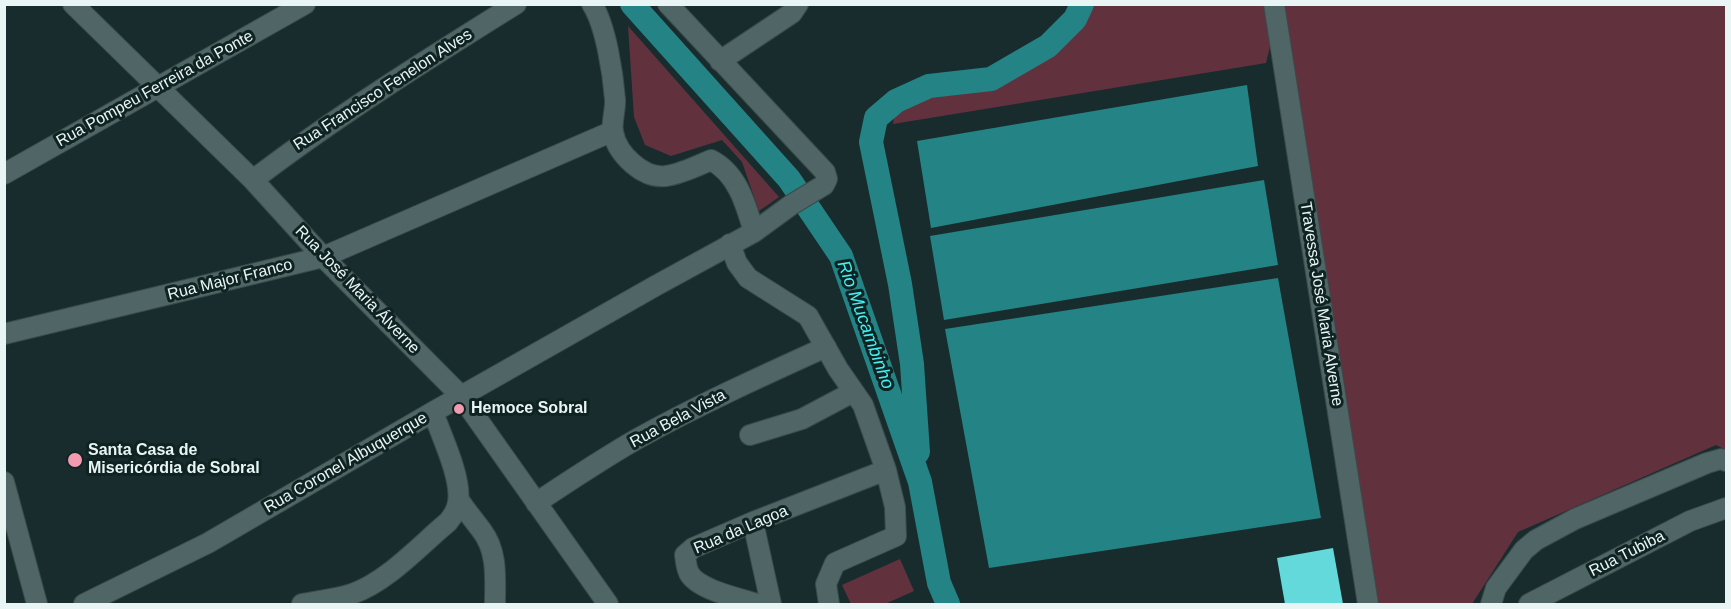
<!DOCTYPE html>
<html>
<head>
<meta charset="utf-8">
<style>
  body { margin:0 }
  #map { position:relative; width:1731px; height:609px; overflow:hidden; background:#192c2d; font-family:Arial,sans-serif }
  canvas { display:block }
  .frame { position:absolute; inset:0; border:6px solid #e9f5f5; pointer-events:none }
</style>
</head>
<body>
<div id="map">
<canvas width="1731" height="609"></canvas>
<div class="frame"></div>
</div>
<script>
const ctx = document.querySelector('canvas').getContext('2d');
ctx.lineJoin = 'round';
function fillPath(path, color) {
  ctx.fillStyle = color;
  ctx.fill(path, 'evenodd');
}
function stroke(path, color, width, dash) {
  ctx.strokeStyle = color;
  ctx.lineWidth = width;
  ctx.lineCap = dash ? 'butt' : 'round';
  ctx.setLineDash(dash || []);
  ctx.stroke(path);
}
function drawText(font, color, halo, rows, align = 'center') {
  ctx.font = font + ' Arial,sans-serif';
  ctx.lineWidth = 6;
  ctx.setLineDash([]);
  ctx.textBaseline = 'middle';
  ctx.strokeStyle = halo;
  ctx.fillStyle = color;
  for (const [text, x, y, turn = 0] of rows) {
    ctx.save();
    ctx.translate(x, y);
    ctx.rotate((+turn || 0) * Math.PI / 180);
    ctx.textAlign = isNaN(turn) ? turn : align;
    if (halo) ctx.strokeText(text, 0, 0);
    ctx.fillText(text, 0, 0);
    ctx.restore();
  }
}
const green = new Path2D(`
  M 1082,5 L 1726,5 L 1726,450 L 1716,445 L 1518,532 L 1472,604 L 1370,604 L 1276,22 L 1266,63 L 893,124 L 896,101 L 929,86 L 992,79 L 1048,46 L 1075,19 Z
  M 628,26 L 779,197 L 759,211 L 742,162 L 722,140 L 671,156 L 645,145 L 634,117 Z
  M 900,559 L 914,591 L 885,604 L 851,604 L 842,585 Z`);
const water = new Path2D(`
  M 1247,85 L 1258,166 L 931,228 L 917,141 Z
  M 1264,180 L 1278,265 L 944,320 L 930,236 Z
  M 1278,278 L 1321,518 L 989,568 L 945,329 Z`);
const river = new Path2D(`
  M 632,4 L 789,179 L 841,256 L 920,482 L 939,583 L 948,604
  M 918,452 L 912,364 L 900,284 L 871,142 L 876,118 L 896,101 L 929,86 L 991,79 L 1048,46 L 1075,19 L 1082,4`);
const building = new Path2D(`
  M 1333,548 L 1343,604 L 1285,604 L 1277,558 Z`);
const minor = new Path2D(`
  M 73,4 L 253,180 L 323,257 L 461,396 L 608,604
  M 592,4 C 606,26 613,74 615,99 C 616,110 611,121 613,132 C 617,154 643,179 666,176 C 681,174 697,166 711,160 C 738,174 746,205 754,232
  M 1274,4 L 1368,604
  M 720,61 L 792,13 L 798,4
  M 4,174 L 305,4
  M 253,180 C 337,116 426,60 516,4
  M 730,244 L 737,263 L 748,278 L 808,316 L 838,369 L 863,405 L 886,470 L 895,507 L 896,536 L 835,563 L 826,584 L 829,604
  M 4,334 L 323,257 L 613,131
  M 750,435 L 802,419 L 853,392
  M 4,482 L 37,604
  M 459,500 C 466,511 474,520 482,531 C 498,552 495,579 495,604
  M 536,503 C 569,481 602,459 637,439 C 698,405 762,376 826,347
  M 753,522 L 771,604
  M 84,604 L 208,543 L 433,412 L 657,285 L 754,232 L 791,205 L 824,185 L 827,179 L 825,172 L 668,4
  M 302,604 C 318,601 336,599 352,594 C 388,581 418,547 448,522 C 453,516 457,510 458,502 C 462,478 441,435 433,412
  M 757,604 C 739,598 698,590 689,573 C 686,567 686,561 685,555 L 693,548 L 753,522 L 886,470
  M 1491,604 L 1496,588 L 1524,550 L 1536,540 L 1575,519 L 1707,463 L 1721,459 L 1726,461
  M 1529,604 L 1690,521 L 1726,508`);
const markers = [
  [459,409,6,"#f29ab0"],
  [75,460,8,"#f29ab0"]
];
const streetNames = [
  ["Rua Pompeu Ferreira da Ponte",155,89,-29],
  ["Rua Francisco Fenelon Alves",383,90,-33],
  ["Rua Major Franco",230,280,-14],
  ["Rua José Maria Álverne",357,290,46],
  ["Travessa José Maria Alverne",1321,304,81],
  ["Rua Bela Vista",678,419,-28],
  ["Rua Coronel Albuquerque",346,463,-30],
  ["Rua da Lagoa",741,530,-23],
  ["Rua Tubiba",1627,554,-27]
];
const poiNames = [
  ["Hemoce Sobral",471,409],
  ["Santa Casa de",88,451],
  ["Misericórdia de Sobral",88,469]
];
const waterNames = [
  ["Rio Mucambinho",865,325,70]
];
fillPath(green, '#62313e');
fillPath(water, '#248385');
stroke(river, '#248385', 24);
fillPath(building, '#63d9db');
stroke(minor, '#3a4b4b', 22);
stroke(minor, '#506565', 20);
for (const [x, y, r, color] of markers) {
  const dot = new Path2D();
  dot.arc(x, y, r, 0, 2 * Math.PI);
  ctx.fillStyle = color;
  ctx.fill(dot);
  stroke(dot, '#0f2323', 2);
}
drawText('16px', '#e9f5f5', '#0f2323', streetNames);
drawText('bold 16px', '#e9f5f5', '#0f2323', poiNames, 'left');
drawText('italic 18px', '#41f0f3', '#0f2323', waterNames);
</script>
</body>
</html>
